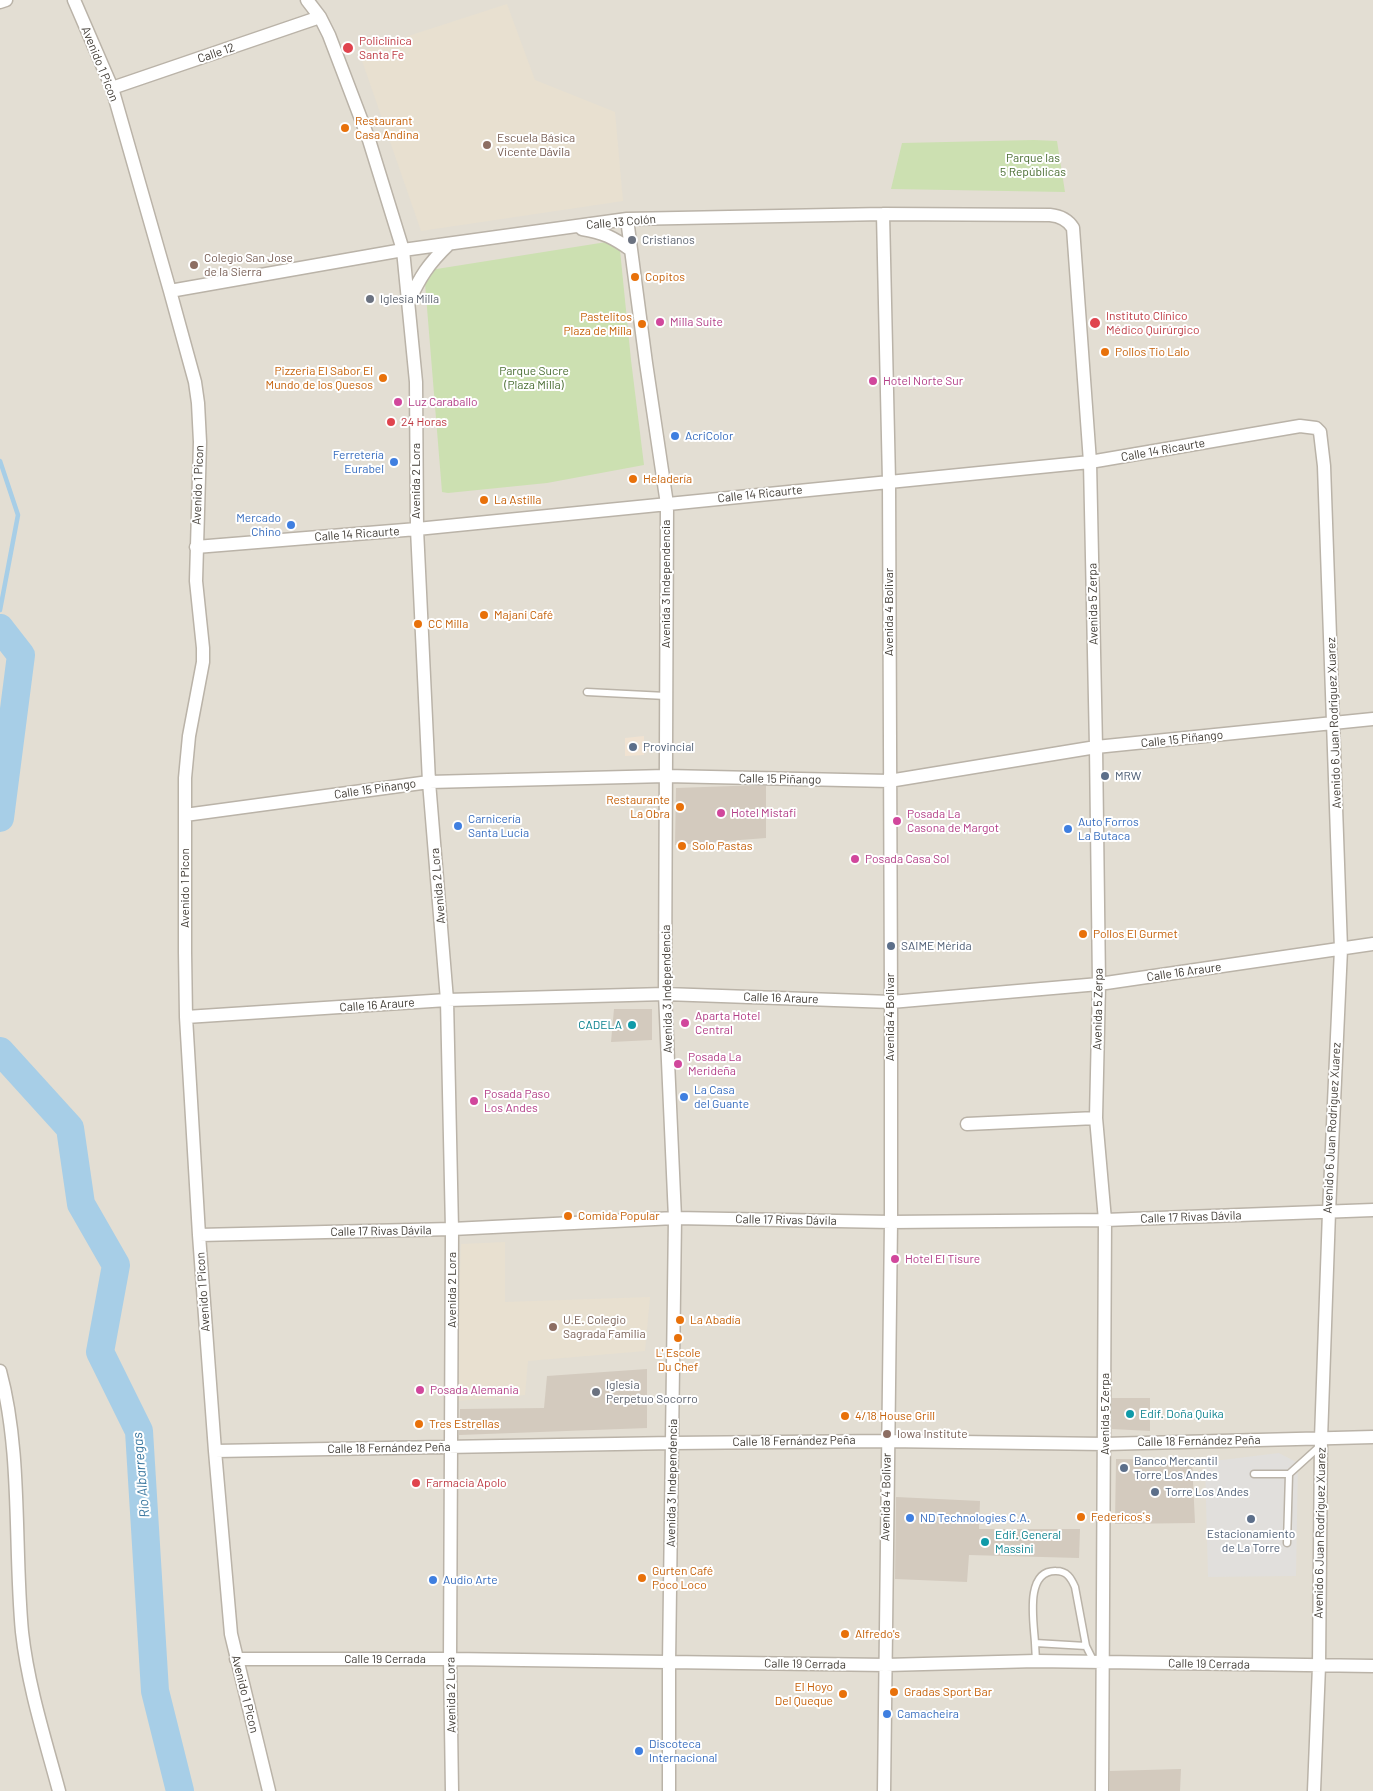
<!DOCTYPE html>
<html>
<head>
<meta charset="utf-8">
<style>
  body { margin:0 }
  canvas { display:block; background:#f0ece5 }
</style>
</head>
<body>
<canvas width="1373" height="1791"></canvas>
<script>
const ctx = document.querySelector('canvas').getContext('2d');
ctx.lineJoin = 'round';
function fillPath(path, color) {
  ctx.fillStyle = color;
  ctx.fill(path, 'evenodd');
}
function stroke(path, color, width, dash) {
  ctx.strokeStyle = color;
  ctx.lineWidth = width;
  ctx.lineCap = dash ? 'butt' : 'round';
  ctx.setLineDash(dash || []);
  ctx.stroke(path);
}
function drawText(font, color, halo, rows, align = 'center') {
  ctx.font = font + ' Barlow,sans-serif';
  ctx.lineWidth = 4;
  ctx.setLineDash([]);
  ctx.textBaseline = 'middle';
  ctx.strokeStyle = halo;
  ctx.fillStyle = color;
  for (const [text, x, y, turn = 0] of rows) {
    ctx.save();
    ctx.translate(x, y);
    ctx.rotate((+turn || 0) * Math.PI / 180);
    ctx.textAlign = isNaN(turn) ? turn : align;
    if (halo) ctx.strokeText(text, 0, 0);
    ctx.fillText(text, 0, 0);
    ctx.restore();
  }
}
const residential = new Path2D(`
  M 0,0 L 1373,0 L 1373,1791 L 0,1791 Z`);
const commercial = new Path2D(`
  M 644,736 L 644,755 L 625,756 L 625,738 Z`);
const education = new Path2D(`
  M 507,4 L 535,80 L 615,112 L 623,201 L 421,231 L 359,52 Z
  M 505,1242 L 505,1302 L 650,1297 L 645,1351 L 528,1361 L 525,1395 L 456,1401 L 461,1244 Z`);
const green = new Path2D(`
  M 1034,140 L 1057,141 L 1065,192 L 891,189 L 902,143 Z
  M 619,240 L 631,360 L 644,465 L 547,483 L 448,493 L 442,492 L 424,271 Z`);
const parking = new Path2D(`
  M 1279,1453 L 1298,1463 L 1296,1576 L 1208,1577 L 1205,1462 Z`);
const stream = new Path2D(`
  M 0,461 L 18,515 L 0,610`);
const river = new Path2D(`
  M 0,628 L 21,655 L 0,818
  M 0,1051 L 70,1128 L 81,1204 L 116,1265 L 100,1352 L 139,1431 L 155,1691 L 180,1791`);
const building = new Path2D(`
  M 733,786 L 766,786 L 766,838 L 675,845 L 676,788 Z
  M 614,1009 L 652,1009 L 652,1040 L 611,1042 Z
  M 647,1369 L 647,1428 L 459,1435 L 460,1409 L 544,1408 L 547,1376 Z
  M 1112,1398 L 1150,1398 L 1150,1431 L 1112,1429 Z
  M 1116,1459 L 1192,1460 L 1195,1523 L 1115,1524 Z
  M 896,1497 L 980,1501 L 979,1529 L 1080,1529 L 1079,1558 L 969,1555 L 967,1582 L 895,1579 Z
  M 1181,1769 L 1180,1791 L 1110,1791 L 1110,1771 Z`);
const service = new Path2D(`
  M 587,692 L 666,696
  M 1254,1474 L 1289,1474 L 1320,1446
  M 1287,1543 L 1289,1474
  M 1035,1643 C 1034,1623 1024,1570 1056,1571 C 1067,1571 1071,1578 1075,1587 L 1086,1646 L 1094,1662
  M 1036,1661 L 1035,1643 L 1086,1646`);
const minor = new Path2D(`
  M 74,0 L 112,88 L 170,291 L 195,382 L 198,403 L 200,442 L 196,581 L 203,648 L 203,662 L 189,736 L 185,778 L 185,952 L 186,1017 L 199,1235 L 215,1451 L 231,1634 L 269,1791
  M 307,0 L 320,17 L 329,35 L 369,140 L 403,250 L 416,382 L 417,529 L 429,782 L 447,1000 L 452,1229 L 450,1659 L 452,1791
  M 0,2 L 6,0
  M 112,88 L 320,17
  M 883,214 L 889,481 L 891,1002 L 891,1222 L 884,1791
  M 627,219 L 646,363 L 667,504 L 665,994 L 675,1218 L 669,1663 L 669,1791
  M 582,229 C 603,232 614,238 631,250
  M 170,291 L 403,250 L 627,219 L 883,214 L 1050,215 C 1060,216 1068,220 1073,228 L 1090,462 L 1096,747 L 1099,984 L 1096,1118 L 1105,1220 L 1102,1791
  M 408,303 C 420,277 428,264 449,244
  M 196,547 L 417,529 L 1090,462 L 1300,426 L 1316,428 L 1320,432 L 1324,466 L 1341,949 L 1329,1212 L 1321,1439 L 1319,1666 L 1314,1791
  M 185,815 L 429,782 L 666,776 L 889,781 L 1096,747 L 1373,719
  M 186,1017 L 447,1000 L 665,994 L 891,1002 L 1099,984 L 1373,944
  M 967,1124 L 1096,1118
  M 199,1235 L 452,1229 L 675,1218 L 891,1222 L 1105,1220 L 1373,1210
  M 0,1371 C 22,1452 14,1547 22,1632 C 28,1686 45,1739 59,1791
  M 215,1451 L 673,1443 L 887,1441 L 1105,1444 L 1373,1437
  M 236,1659 L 450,1659 L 886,1665 L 1036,1661 L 1373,1666`);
const markers = [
  [348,48,6,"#e0444e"],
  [345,128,5,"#e8710a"],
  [487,145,5,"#8d6e63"],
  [632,240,5,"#6b7280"],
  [194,265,5,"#8d6e63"],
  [635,277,5,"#e8710a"],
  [370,299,5,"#6b7280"],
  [660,322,5,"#d1479c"],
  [1095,323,6,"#e0444e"],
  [642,324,5,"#e8710a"],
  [1105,352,5,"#e8710a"],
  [383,378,5,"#e8710a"],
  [873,381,5,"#d1479c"],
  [398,402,5,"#d1479c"],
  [391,422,5,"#e0444e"],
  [675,436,5,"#3f7fe0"],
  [394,462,5,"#3f7fe0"],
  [633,479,5,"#e8710a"],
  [484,500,5,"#e8710a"],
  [291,525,5,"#3f7fe0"],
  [484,615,5,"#e8710a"],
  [418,624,5,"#e8710a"],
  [633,747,5,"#5c6f8a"],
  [1105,776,5,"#5c6f8a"],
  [680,807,5,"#e8710a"],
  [721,813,5,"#d1479c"],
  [897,821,5,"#d1479c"],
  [458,826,5,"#3f7fe0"],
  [1068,829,5,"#3f7fe0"],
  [682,846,5,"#e8710a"],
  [855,859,5,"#d1479c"],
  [1083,934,5,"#e8710a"],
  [891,946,5,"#5c6f8a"],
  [685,1023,5,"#d1479c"],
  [632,1025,5,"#0f9aa8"],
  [678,1064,5,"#d1479c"],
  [684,1097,5,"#3f7fe0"],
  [474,1101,5,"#d1479c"],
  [568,1216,5,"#e8710a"],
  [895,1259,5,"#d1479c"],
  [680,1320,5,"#e8710a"],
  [553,1327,5,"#8d6e63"],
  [678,1338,5,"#e8710a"],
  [420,1390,5,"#d1479c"],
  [596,1392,5,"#6b7280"],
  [1130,1414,5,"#0f9aa8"],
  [845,1416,5,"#e8710a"],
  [419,1424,5,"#e8710a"],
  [887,1434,5,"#8d6e63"],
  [1124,1468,5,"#5c6f8a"],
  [416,1483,5,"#e0444e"],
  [1155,1492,5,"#5c6f8a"],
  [1081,1517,5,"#e8710a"],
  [910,1518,5,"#3f7fe0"],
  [1251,1519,5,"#5c6f8a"],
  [985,1542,5,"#0f9aa8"],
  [642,1578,5,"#e8710a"],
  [433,1580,5,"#3f7fe0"],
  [845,1634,5,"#e8710a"],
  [894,1692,5,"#e8710a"],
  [843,1694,5,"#e8710a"],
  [887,1714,5,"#3f7fe0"],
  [639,1751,5,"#3f7fe0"]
];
const healthNames = [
  ["Policlínica",359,41],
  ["Santa Fe",359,55],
  ["Instituto Clínico",1106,316],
  ["Médico Quirúrgico",1106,330],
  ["24 Horas",401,422],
  ["Farmacia Apolo",426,1483]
];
const streetNames = [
  ["Calle 12",216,53,-19],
  ["Avenido 1 Picon",100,64,68],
  ["Calle 13 Colón",621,222,-5],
  ["Calle 14 Ricaurte",1163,450,-10],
  ["Avenida 2 Lora",416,481,-90],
  ["Avenido 1 Picon",198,485,-88],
  ["Calle 14 Ricaurte",760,494,-6],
  ["Calle 14 Ricaurte",357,534,-4],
  ["Avenida 3 Independencia",666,584,-90],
  ["Avenida 5 Zerpa",1093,604,-91],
  ["Avenida 4 Bolivar",889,612,-90],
  ["Avenido 6 Juan Rodriguez Xuarez",1334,723,-92],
  ["Calle 15 Piñango",1182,739,-6],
  ["Calle 15 Piñango",780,779,1],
  ["Calle 15 Piñango",375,789,-8],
  ["Avenida 2 Lora",438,886,-95],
  ["Avenido 1 Picon",185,888,-90],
  ["Calle 16 Araure",1184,972,-8],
  ["Avenida 3 Independencia",667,989,-91],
  ["Calle 16 Araure",781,998,2],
  ["Calle 16 Araure",377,1005,-4],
  ["Avenida 5 Zerpa",1098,1009,-89],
  ["Avenida 4 Bolivar",890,1017,-90],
  ["Avenido 6 Juan Rodriguez Xuarez",1332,1128,-87],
  ["Calle 17 Rivas Dávila",1191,1217,-2],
  ["Calle 17 Rivas Dávila",786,1220,1],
  ["Calle 17 Rivas Dávila",381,1231,-1],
  ["Avenida 2 Lora",452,1290,-90],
  ["Avenido 1 Picon",203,1292,-94],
  ["Avenida 5 Zerpa",1105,1414,-90],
  ["Calle 18 Fernández Peña",794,1441,-1],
  ["Calle 18 Fernández Peña",1199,1441,-1],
  ["Calle 18 Fernández Peña",389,1448,-1],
  ["Avenida 3 Independencia",672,1483,-89],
  ["Avenida 4 Bolivar",886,1497,-89],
  ["Avenido 6 Juan Rodriguez Xuarez",1320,1533,-89],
  ["Calle 19 Cerrada",385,1659],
  ["Calle 19 Cerrada",805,1664,1],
  ["Calle 19 Cerrada",1209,1664,1],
  ["Avenido 1 Picon",245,1694,76],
  ["Avenida 2 Lora",451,1695,-91]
];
const foodNames = [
  ["Restaurant",355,121],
  ["Casa Andina",355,135],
  ["Copitos",645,277],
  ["Pastelitos",632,317,"right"],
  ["Plaza de Milla",632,331,"right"],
  ["Pollos Tio Lalo",1115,352],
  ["Pizzeria El Sabor El",373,371,"right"],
  ["Mundo de los Quesos",373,385,"right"],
  ["Heladería",643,479],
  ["La Astilla",494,500],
  ["Majani Café",494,615],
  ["CC Milla",428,624],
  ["Restaurante",670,800,"right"],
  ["La Obra",670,814,"right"],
  ["Solo Pastas",692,846],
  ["Pollos El Gurmet",1093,934],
  ["Comida Popular",578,1216],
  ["La Abadía",690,1320],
  ["L' Escole",678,1353,"center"],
  ["Du Chef",678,1367,"center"],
  ["4/18 House Grill",855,1416],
  ["Tres Estrellas",429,1424],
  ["Federicos´s",1091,1517],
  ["Gurten Café",652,1571],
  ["Poco Loco",652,1585],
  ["Alfredo's",855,1634],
  ["El Hoyo",833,1687,"right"],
  ["Del Queque",833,1701,"right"],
  ["Gradas Sport Bar",904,1692]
];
const educationNames = [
  ["Escuela Básica",497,138],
  ["Vicente Dávila",497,152],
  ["Colegio San Jose",204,258],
  ["de la Sierra",204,272],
  ["U.E. Colegio",563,1320],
  ["Sagrada Familia",563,1334],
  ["Iowa Institute",897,1434]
];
const parkNames = [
  ["Parque las",1033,158],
  ["5 Repúblicas",1033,172],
  ["Parque Sucre",534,371],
  ["(Plaza Milla)",534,385]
];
const worshipNames = [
  ["Cristianos",642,240],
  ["Iglesia Milla",380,299],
  ["Iglesia",606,1385],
  ["Perpetuo Socorro",606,1399]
];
const hotelNames = [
  ["Milla Suite",670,322],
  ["Hotel Norte Sur",883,381],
  ["Luz Caraballo",408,402],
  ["Hotel Mistafi",731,813],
  ["Posada La",907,814],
  ["Casona de Margot",907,828],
  ["Posada Casa Sol",865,859],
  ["Aparta Hotel",695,1016],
  ["Central",695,1030],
  ["Posada La",688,1057],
  ["Merideña",688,1071],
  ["Posada Paso",484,1094],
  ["Los Andes",484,1108],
  ["Hotel El Tisure",905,1259],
  ["Posada Alemania",430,1390]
];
const shopNames = [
  ["AcriColor",685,436],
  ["Ferretería",384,455,"right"],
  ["Eurabel",384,469,"right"],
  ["Mercado",281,518,"right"],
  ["Chino",281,532,"right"],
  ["Carnicería",468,819],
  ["Santa Lucia",468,833],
  ["Auto Forros",1078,822],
  ["La Butaca",1078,836],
  ["La Casa",694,1090],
  ["del Guante",694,1104],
  ["ND Technologies C.A.",920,1518],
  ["Audio Arte",443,1580],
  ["Camacheira",897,1714],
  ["Discoteca",649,1744],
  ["Internacional",649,1758]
];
const serviceNames = [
  ["Provincial",643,747],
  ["MRW",1115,776],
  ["SAIME Mérida",901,946],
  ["Banco Mercantil",1134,1461],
  ["Torre Los Andes",1134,1475],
  ["Torre Los Andes",1165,1492],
  ["Estacionamiento",1251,1534,"center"],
  ["de La Torre",1251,1548,"center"]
];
const cultureNames = [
  ["CADELA",622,1025,"right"],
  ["Edif. Doña Quika",1140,1414],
  ["Edif. General",995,1535],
  ["Massini",995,1549]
];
const waterNames = [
  ["Río Albarregas",141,1475,-95]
];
fillPath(residential, '#e3ded3');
fillPath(commercial, '#f0e2d1');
fillPath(education, '#e8e0d0');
fillPath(green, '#cce0b1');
fillPath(parking, '#e1dfdc');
stroke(stream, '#a7cee7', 4.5);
stroke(river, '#a7cee7', 28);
fillPath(building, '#d3cabe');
stroke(service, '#bab3a8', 9);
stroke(minor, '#bab3a8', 15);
stroke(service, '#fff', 6);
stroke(minor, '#fff', 12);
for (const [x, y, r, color] of markers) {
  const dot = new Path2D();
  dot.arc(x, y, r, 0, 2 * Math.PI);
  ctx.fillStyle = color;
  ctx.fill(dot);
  stroke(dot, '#fff', 2);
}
drawText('12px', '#be3a42', '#fff', healthNames, 'left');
drawText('12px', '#413c35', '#fff', streetNames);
drawText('12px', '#c56008', '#fff', foodNames, 'left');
drawText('12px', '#785e54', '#fff', educationNames, 'left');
drawText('12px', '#486c30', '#fff', parkNames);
drawText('12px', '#5b616d', '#fff', worshipNames, 'left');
drawText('12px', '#b23c85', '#fff', hotelNames, 'left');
drawText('12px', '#366cbe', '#fff', shopNames, 'left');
drawText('12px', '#4e5e75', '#fff', serviceNames, 'left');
drawText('12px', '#0d838f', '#fff', cultureNames, 'left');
drawText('italic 14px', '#3b78a0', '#fff', waterNames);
</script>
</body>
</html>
